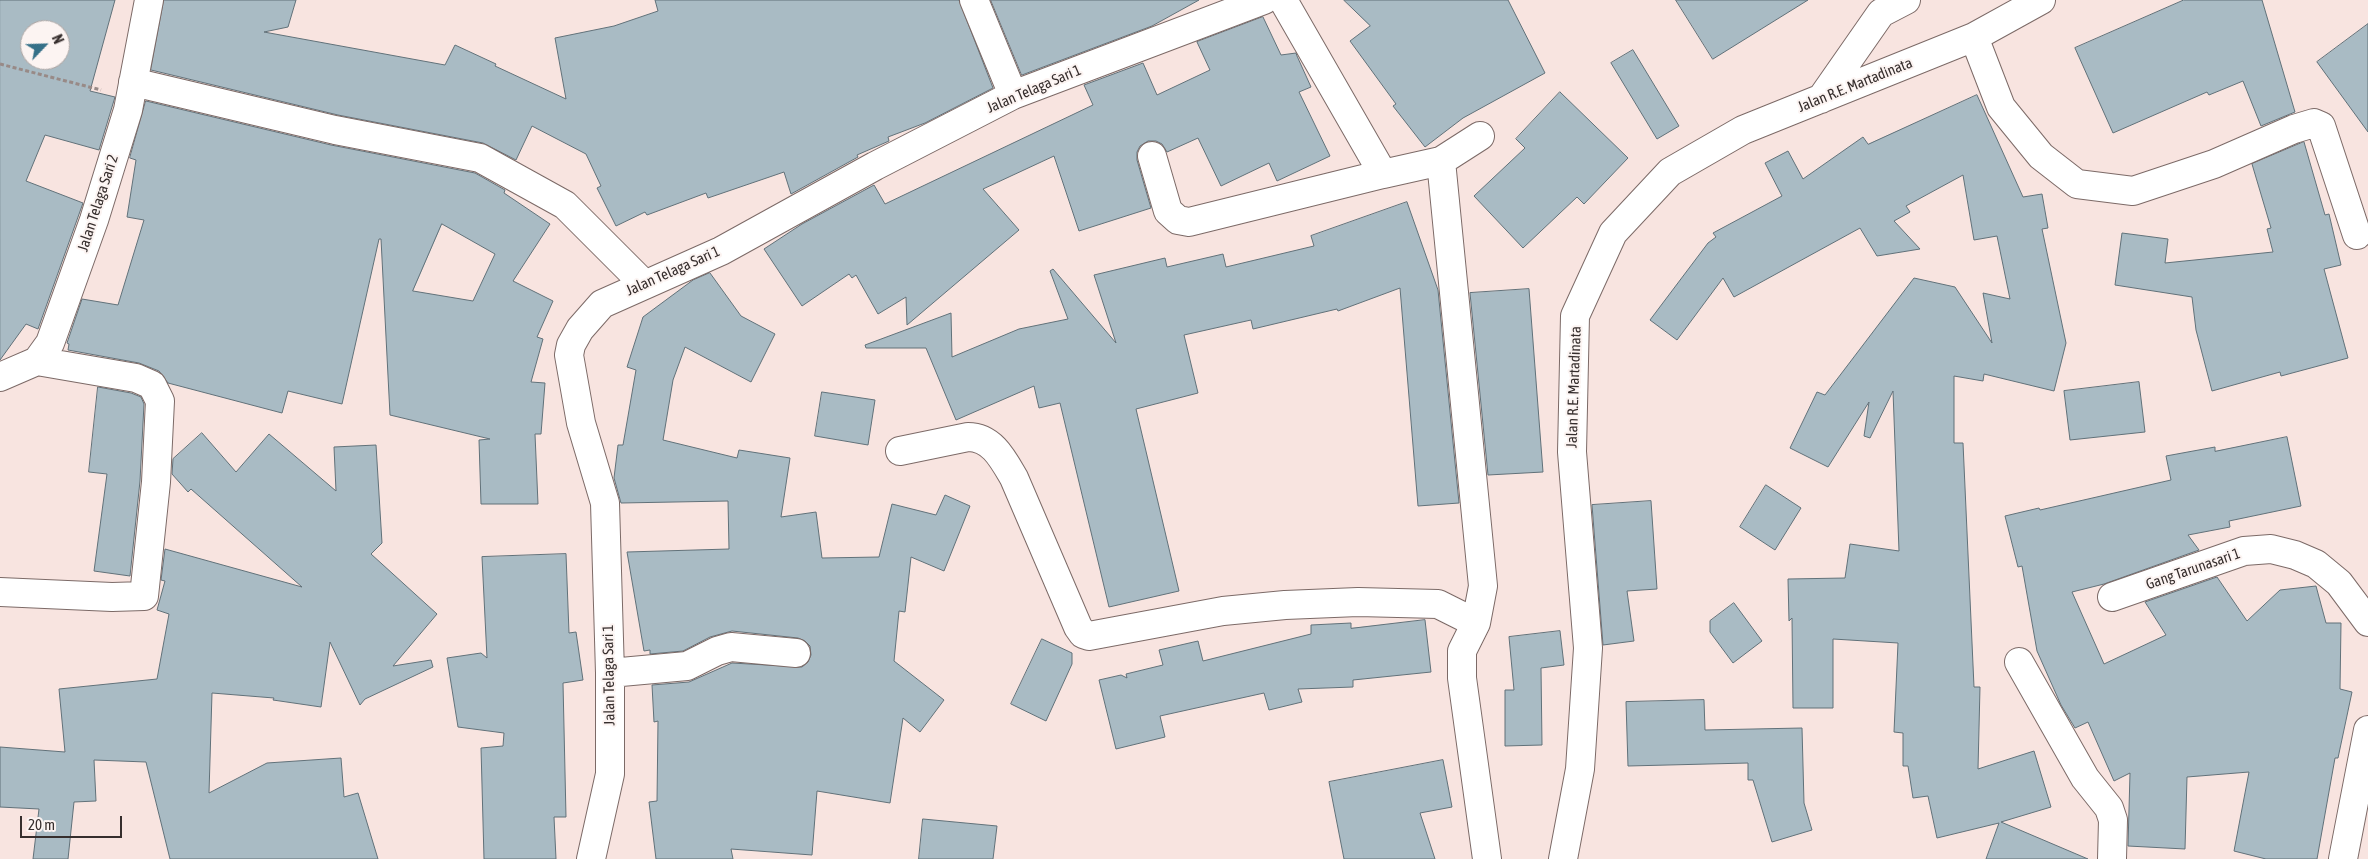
<!DOCTYPE html>
<html>
<head>
<meta charset="utf-8">
<style>
  body { margin:0 }
  #map { position:relative; width:2368px; height:859px; overflow:hidden; background:#f8e4e0; font-family:"Asap Condensed",sans-serif }
  canvas { display:block }
  .north { position:absolute; left:20px; top:20px; width:50px; height:50px; box-sizing:border-box; background:#fcf4f2; border:1px solid #ada5a3; border-radius:50%; rotate:66deg; font-size:14px; font-weight:700; line-height:20px; text-align:center; color:#362e2d }
  .north::after { content:''; display:block; margin:auto; width:18px; height:22px; background:#357088; clip-path:polygon(50% 0,100% 100%,50% 72%,0 100%) }
  .scale { position:absolute; left:20px; top:816px; width:102px; height:22px; box-sizing:border-box; border:2px solid #362e2d; border-top:0; padding-left:6px; font-size:15px; line-height:18px; white-space:nowrap; color:#362e2d; -webkit-text-stroke:4px #fcf4f2; paint-order:stroke }
</style>
</head>
<body>
<div id="map">
<canvas width="2368" height="859"></canvas>
<div class="north">N</div>
<div class="scale">20 m</div>
</div>
<script>
const ctx = document.querySelector('canvas').getContext('2d');
ctx.lineJoin = 'round';
function fillPath(path, color) {
  ctx.fillStyle = color;
  ctx.fill(path, 'evenodd');
}
function stroke(path, color, width, dash) {
  ctx.strokeStyle = color;
  ctx.lineWidth = width;
  ctx.lineCap = dash ? 'butt' : 'round';
  ctx.setLineDash(dash || []);
  ctx.stroke(path);
}
function drawText(font, color, halo, rows, align = 'center') {
  ctx.font = font + ' "Asap Condensed",sans-serif';
  ctx.lineWidth = 4;
  ctx.setLineDash([]);
  ctx.textBaseline = 'middle';
  ctx.strokeStyle = halo;
  ctx.fillStyle = color;
  for (const [text, x, y, turn = 0] of rows) {
    ctx.save();
    ctx.translate(x, y);
    ctx.rotate((+turn || 0) * Math.PI / 180);
    ctx.textAlign = isNaN(turn) ? turn : align;
    if (halo) ctx.strokeText(text, 0, 0);
    ctx.fillText(text, 0, 0);
    ctx.restore();
  }
}
const building = new Path2D(`
  M 0,0 L 115,0 L 90,91 L 115,97 L 99,150 L 45,135 L 26,181 L 83,203 L 38,329 L 26,324 L 0,360 ZM 30,30 L 60,30 L 60,60 L 30,60 Z
  M 164,0 L 296,0 L 288,27 L 264,32 L 445,65 L 455,45 L 496,64 L 495,66 L 566,99 L 555,38 L 614,26 L 658,11 L 655,0 L 959,0 L 993,88 L 925,123 L 888,137 L 889,141 L 857,155 L 858,157 L 791,194 L 784,172 L 708,198 L 706,193 L 647,215 L 645,212 L 616,226 L 597,188 L 601,186 L 586,154 L 532,126 L 516,160 L 483,143 L 338,115 L 151,70 Z
  M 991,0 L 1199,0 L 1152,26 L 1022,75 Z
  M 1344,0 L 1508,0 L 1545,73 L 1463,118 L 1425,147 L 1393,106 L 1396,104 L 1350,41 L 1370,26 Z
  M 1676,0 L 1808,0 L 1713,59 Z
  M 2184,0 L 2262,0 L 2295,112 L 2261,126 L 2243,81 L 2209,95 L 2207,92 L 2113,133 L 2075,48 Z
  M 1263,17 L 1281,55 L 1296,53 L 1297,56 L 1311,87 L 1299,92 L 1330,156 L 1277,181 L 1269,163 L 1221,186 L 1198,138 L 1167,152 L 1162,144 L 1156,141 L 1148,141 L 1140,146 L 1137,152 L 1137,160 L 1151,208 L 1079,231 L 1054,156 L 983,189 L 1019,230 L 907,325 L 906,297 L 878,314 L 856,275 L 852,278 L 849,274 L 802,306 L 764,249 L 802,224 L 874,185 L 885,204 L 1093,105 L 1084,85 L 1143,63 L 1157,95 L 1210,70 L 1197,42 Z
  M 2368,24 L 2368,132 L 2317,62 Z
  M 1633,50 L 1679,126 L 1657,139 L 1611,63 Z
  M 1560,92 L 1628,158 L 1584,204 L 1577,197 L 1523,248 L 1474,196 L 1525,148 L 1516,139 Z
  M 1977,95 L 2023,197 L 2042,194 L 2048,228 L 2042,229 L 2066,343 L 2054,391 L 1984,374 L 1983,381 L 1954,376 L 1954,443 L 1963,443 L 1974,687 L 1980,687 L 1978,769 L 2034,751 L 2051,807 L 2001,822 L 2088,859 L 1986,859 L 1999,823 L 1937,838 L 1928,796 L 1913,798 L 1908,766 L 1903,766 L 1903,733 L 1894,732 L 1898,643 L 1833,639 L 1833,708 L 1793,708 L 1792,618 L 1789,621 L 1788,579 L 1845,578 L 1850,544 L 1899,551 L 1893,391 L 1870,438 L 1864,436 L 1869,402 L 1828,467 L 1790,448 L 1817,392 L 1825,395 L 1914,278 L 1955,287 L 1992,343 L 1983,293 L 2010,299 L 1997,236 L 1974,240 L 1963,175 L 1906,206 L 1910,212 L 1894,221 L 1920,249 L 1877,256 L 1860,228 L 1734,297 L 1723,278 L 1677,340 L 1650,320 L 1708,243 L 1716,237 L 1713,233 L 1782,196 L 1765,163 L 1788,151 L 1803,179 L 1863,137 L 1868,144 Z
  M 146,101 L 331,145 L 475,173 L 505,190 L 504,193 L 550,224 L 513,281 L 553,301 L 537,337 L 543,339 L 531,382 L 545,383 L 541,434 L 535,434 L 538,504 L 481,504 L 479,440 L 490,439 L 390,415 L 381,239 L 379,239 L 342,404 L 288,391 L 282,413 L 168,383 L 159,371 L 139,363 L 68,350 L 69,344 L 67,343 L 82,299 L 118,305 L 144,220 L 127,217 L 136,160 L 130,158 ZM 442,224 L 495,254 L 473,301 L 413,291 Z
  M 2304,142 L 2325,215 L 2329,214 L 2341,265 L 2324,269 L 2348,358 L 2281,376 L 2280,372 L 2212,391 L 2196,330 L 2192,297 L 2115,285 L 2122,233 L 2168,239 L 2165,263 L 2273,252 L 2267,229 L 2271,228 L 2252,164 Z
  M 1407,202 L 1438,290 L 1459,503 L 1418,506 L 1400,288 L 1338,311 L 1337,309 L 1253,329 L 1251,320 L 1184,335 L 1198,393 L 1136,409 L 1179,591 L 1109,607 L 1060,403 L 1039,408 L 1034,386 L 956,420 L 926,348 L 866,348 L 865,345 L 951,313 L 952,357 L 1019,329 L 1068,319 L 1050,271 L 1053,269 L 1116,343 L 1094,275 L 1165,258 L 1167,267 L 1223,254 L 1226,267 L 1314,246 L 1311,236 Z
  M 710,273 L 741,316 L 775,334 L 751,382 L 685,347 L 673,380 L 663,440 L 737,458 L 739,450 L 790,458 L 781,517 L 816,512 L 822,558 L 879,557 L 892,504 L 936,515 L 945,495 L 970,506 L 944,571 L 911,557 L 905,612 L 899,611 L 894,661 L 944,700 L 920,732 L 903,718 L 890,803 L 817,791 L 812,855 L 731,849 L 733,859 L 656,859 L 649,802 L 657,801 L 658,721 L 654,722 L 652,685 L 689,682 L 732,663 L 802,667 L 808,662 L 811,655 L 810,646 L 805,641 L 798,638 L 732,631 L 710,637 L 683,651 L 650,654 L 650,650 L 644,651 L 627,552 L 729,549 L 728,501 L 621,503 L 614,478 L 618,445 L 623,445 L 636,370 L 627,367 L 643,317 L 693,280 Z
  M 1529,289 L 1543,472 L 1488,475 L 1470,293 Z
  M 2139,382 L 2145,432 L 2070,440 L 2064,391 Z
  M 98,387 L 131,393 L 141,397 L 144,404 L 140,481 L 130,576 L 94,571 L 107,474 L 89,472 Z
  M 822,392 L 875,400 L 868,445 L 815,436 Z
  M 202,433 L 236,472 L 269,434 L 336,491 L 334,447 L 376,445 L 382,543 L 371,554 L 437,614 L 393,666 L 431,660 L 433,667 L 365,699 L 360,705 L 330,642 L 321,707 L 273,700 L 274,698 L 212,693 L 209,793 L 267,763 L 341,758 L 344,797 L 358,793 L 378,859 L 170,859 L 146,762 L 94,760 L 96,801 L 74,802 L 68,859 L 33,859 L 39,809 L 0,807 L 0,747 L 65,752 L 59,689 L 157,679 L 169,614 L 157,610 L 165,581 L 161,580 L 165,549 L 302,587 L 191,489 L 188,492 L 172,474 L 173,459 Z
  M 2287,437 L 2301,506 L 2229,521 L 2230,527 L 2188,535 L 2199,550 L 2104,584 L 2072,592 L 2104,664 L 2166,635 L 2145,602 L 2217,577 L 2247,621 L 2280,590 L 2316,586 L 2326,623 L 2341,623 L 2340,689 L 2352,692 L 2338,758 L 2335,758 L 2317,859 L 2266,859 L 2234,851 L 2249,772 L 2187,777 L 2185,849 L 2128,846 L 2130,773 L 2114,781 L 2088,722 L 2075,728 L 2061,705 L 2037,651 L 2022,566 L 2018,567 L 2005,516 L 2039,508 L 2040,510 L 2171,480 L 2166,456 L 2215,447 L 2215,451 Z
  M 1766,485 L 1801,508 L 1775,550 L 1740,527 Z
  M 1651,501 L 1657,589 L 1627,591 L 1634,641 L 1603,645 L 1592,505 Z
  M 566,554 L 569,633 L 576,632 L 583,680 L 563,683 L 566,817 L 554,817 L 556,859 L 484,859 L 481,748 L 503,746 L 504,733 L 458,727 L 447,658 L 481,653 L 487,658 L 482,557 Z
  M 1734,603 L 1762,641 L 1733,663 L 1710,632 L 1710,621 Z
  M 1425,620 L 1431,672 L 1353,680 L 1353,687 L 1298,689 L 1302,702 L 1269,710 L 1264,693 L 1160,716 L 1165,737 L 1116,749 L 1099,680 L 1121,675 L 1127,678 L 1126,674 L 1163,665 L 1159,650 L 1198,641 L 1203,661 L 1311,634 L 1311,625 L 1351,623 L 1351,628 Z
  M 1560,631 L 1564,665 L 1541,668 L 1542,745 L 1505,746 L 1505,690 L 1514,690 L 1509,637 Z
  M 1042,639 L 1072,653 L 1072,664 L 1046,721 L 1011,704 Z
  M 1704,700 L 1705,730 L 1802,728 L 1804,803 L 1812,830 L 1772,842 L 1753,780 L 1748,780 L 1748,763 L 1628,766 L 1626,702 Z
  M 1443,760 L 1452,807 L 1420,813 L 1435,859 L 1344,859 L 1329,782 Z
  M 923,819 L 997,826 L 993,859 L 919,859 Z`);
const path = new Path2D(`
  M 0,64 L 101,90`);
const minor = new Path2D(`
  M 974,0 L 1013,95
  M 1974,37 L 2001,107 L 2041,156 L 2077,184 L 2133,191 L 2214,164 L 2294,129 L 2314,123 L 2321,126 L 2357,235
  M 133,82 L 335,130 L 480,158 L 565,205 L 644,284
  M 1821,99 L 1881,13 L 1906,0
  M 1152,156 L 1168,211 L 1178,220 L 1189,222 L 1383,174 L 1283,0
  M 1441,161 L 1483,586 L 1476,623 L 1462,651 L 1462,678 L 1487,859
  M 1383,174 L 1441,161 L 1480,136
  M 0,377 L 37,361 L 50,343 L 94,220 L 128,110 L 149,0
  M 900,451 L 968,437 C 992,437 1003,459 1014,478 L 1078,627 L 1083,634 L 1089,636 L 1223,611 L 1285,605 L 1358,602 L 1438,604 L 1476,623
  M 0,592 L 112,597 L 144,596 L 156,482 L 160,401 L 152,385 L 136,378 L 37,361
  M 2112,597 L 2244,551 L 2271,549 L 2295,555 L 2316,564 L 2339,583 L 2368,622
  M 2019,662 L 2085,778 L 2109,808 L 2113,820 L 2112,859
  M 610,673 L 687,666 L 717,651 L 731,647 L 796,653
  M 591,859 L 610,774 L 610,673 L 605,503 L 581,423 L 569,355 L 571,345 L 580,329 L 602,304 L 721,251 L 875,166 L 1013,95 L 1264,0
  M 1563,859 L 1580,769 L 1588,648 L 1572,452 L 1575,316 L 1613,233 L 1670,172 L 1743,130 L 1974,37 L 2041,0
  M 2343,859 L 2368,730`);
const streetNames = [
  ["Jalan R.E. Martadinata",1855,85,-22],
  ["Jalan Telaga Sari 1",1034,89,-23],
  ["Jalan Telaga Sari 2",98,203,-72],
  ["Jalan Telaga Sari 1",673,271,-24],
  ["Jalan R.E. Martadinata",1574,387,-88],
  ["Gang Tarunasari 1",2193,569,-19],
  ["Jalan Telaga Sari 1",609,675,-91]
];
fillPath(building, '#a9bbc4');
stroke(building, '#617179', 1);
stroke(minor, '#7c6a67', 30);
stroke(path, '#988a87', 3, [4, 2.5]);
stroke(minor, '#fff', 28);
drawText('15px', '#362e2d', '#fcf4f2', streetNames);
</script>
</body>
</html>
